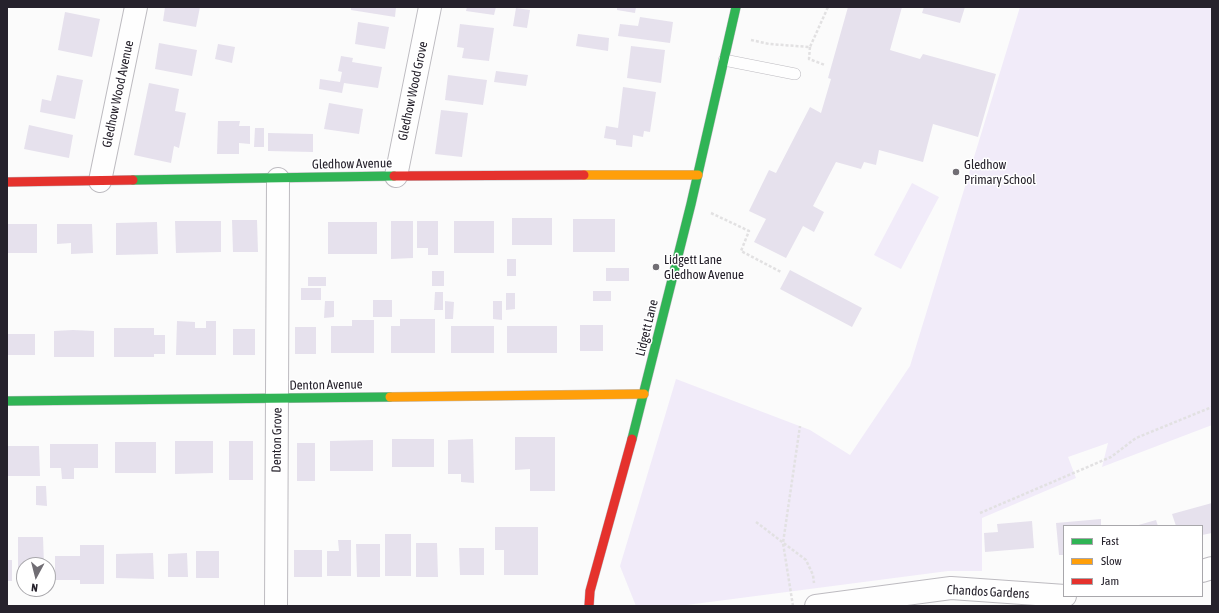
<!DOCTYPE html>
<html>
<head>
<meta charset="utf-8">
<style>
  body { margin:0 }
  #map { position:relative; width:1219px; height:613px; overflow:hidden; background:#fbfbfb; font-family:"Asap Condensed",sans-serif }
  canvas { display:block }
  .frame { position:absolute; inset:0; border:8px solid #26222c; pointer-events:none }
  .legend { position:absolute; left:1063px; top:525px; width:140px; height:72px; box-sizing:border-box; background:#fff; border:1px solid #a8a7ab; margin:0; padding:5px 7px; list-style:none; font-size:12px; color:#26222c }
  .legend li { display:flex; align-items:center; gap:8px; height:20px }
  .legend b { width:20px; border:1px solid #a8a7ab }
  .north { position:absolute; left:16px; top:557px; width:40px; height:40px; box-sizing:border-box; background:#fff; border:1px solid #a8a7ab; border-radius:50%; rotate:187deg; font-size:11px; font-weight:700; line-height:16px; text-align:center; color:#26222c }
  .north::after { content:''; display:block; margin:auto; width:14px; height:18px; background:#716e74; clip-path:polygon(50% 0,100% 100%,50% 72%,0 100%) }
</style>
</head>
<body>
<div id="map">
<canvas width="1219" height="613"></canvas>
<div class="frame"></div>
<ul class="legend">
<li><b style="height:5px;background:#30b455"></b>Fast</li>
<li><b style="height:5px;background:#ff9f0a"></b>Slow</li>
<li><b style="height:5px;background:#e5322d"></b>Jam</li>
</ul>
<div class="north">N</div>
</div>
<script>
const ctx = document.querySelector('canvas').getContext('2d');
ctx.lineJoin = 'round';
function fillPath(path, color) {
  ctx.fillStyle = color;
  ctx.fill(path, 'evenodd');
}
function stroke(path, color, width, dash) {
  ctx.strokeStyle = color;
  ctx.lineWidth = width;
  ctx.lineCap = dash ? 'butt' : 'round';
  ctx.setLineDash(dash || []);
  ctx.stroke(path);
}
function drawText(font, color, halo, rows, align = 'center') {
  ctx.font = font + ' "Asap Condensed",sans-serif';
  ctx.lineWidth = 3;
  ctx.setLineDash([]);
  ctx.textBaseline = 'middle';
  ctx.strokeStyle = halo;
  ctx.fillStyle = color;
  for (const [text, x, y, turn = 0] of rows) {
    ctx.save();
    ctx.translate(x, y);
    ctx.rotate((+turn || 0) * Math.PI / 180);
    ctx.textAlign = isNaN(turn) ? turn : align;
    if (halo) ctx.strokeText(text, 0, 0);
    ctx.fillText(text, 0, 0);
    ctx.restore();
  }
}
const green = new Path2D(`
  M 1020,7 L 1212,7 L 1212,425 L 1102,467 L 1108,443 L 1068,457 L 1076,478 L 982,518 L 982,571 L 948,571 L 679,606 L 636,606 L 620,566 L 676,379 L 810,430 L 850,455 L 910,366 Z
  M 912,183 L 939,197 L 901,269 L 874,255 Z`);
const building = new Path2D(`
  M 165,7 L 200,7 L 196,27 L 163,21 Z
  M 351,7 L 396,7 L 395,17 L 351,10 Z
  M 467,7 L 496,7 L 494,15 L 466,11 Z
  M 617,7 L 636,7 L 635,13 L 617,10 Z
  M 848,7 L 902,7 L 890,50 L 920,59 L 923,54 L 996,74 L 978,137 L 933,124 L 923,162 L 879,150 L 876,165 L 864,162 L 861,169 L 836,162 L 813,206 L 824,212 L 814,232 L 803,226 L 786,258 L 754,242 L 766,219 L 749,211 L 769,170 L 776,173 L 810,107 L 821,113 L 831,79 L 828,78 Z
  M 924,7 L 965,7 L 960,23 L 922,13 Z
  M 516,8 L 530,10 L 527,28 L 513,26 Z
  M 65,12 L 100,19 L 92,57 L 58,50 Z
  M 640,17 L 673,22 L 670,43 L 618,36 L 620,24 L 638,26 Z
  M 358,22 L 389,27 L 385,49 L 355,44 Z
  M 460,24 L 494,28 L 489,61 L 462,58 L 464,48 L 457,47 Z
  M 578,34 L 609,38 L 608,51 L 576,46 Z
  M 159,43 L 197,50 L 192,76 L 155,69 Z
  M 218,44 L 235,47 L 232,63 L 215,59 Z
  M 631,46 L 665,50 L 661,83 L 627,78 Z
  M 341,56 L 353,58 L 352,62 L 382,67 L 378,88 L 344,83 L 342,93 L 319,89 L 320,79 L 340,82 L 342,72 L 338,71 Z
  M 496,71 L 528,75 L 526,86 L 494,82 Z
  M 57,75 L 83,80 L 75,119 L 40,112 L 42,99 L 51,101 Z
  M 448,75 L 487,80 L 483,105 L 445,100 Z
  M 149,83 L 179,89 L 175,111 L 186,113 L 179,148 L 174,146 L 171,163 L 134,155 Z
  M 623,87 L 656,92 L 650,132 L 644,131 L 643,137 L 633,135 L 632,147 L 616,145 L 616,140 L 604,138 L 606,126 L 618,128 Z
  M 329,103 L 363,109 L 359,134 L 324,129 Z
  M 441,110 L 468,113 L 462,157 L 435,154 Z
  M 218,121 L 240,121 L 239,126 L 250,126 L 250,144 L 239,143 L 239,154 L 217,154 Z
  M 29,125 L 73,135 L 69,158 L 24,149 Z
  M 255,128 L 264,128 L 264,147 L 254,147 Z
  M 268,133 L 313,134 L 313,152 L 268,151 Z
  M 512,218 L 552,218 L 552,245 L 512,245 Z
  M 573,219 L 615,219 L 615,252 L 573,252 Z
  M 232,220 L 257,220 L 258,252 L 233,252 Z
  M 175,221 L 221,221 L 221,252 L 176,253 Z
  M 391,221 L 413,221 L 413,258 L 391,259 Z
  M 417,221 L 438,221 L 438,255 L 428,255 L 428,248 L 417,248 Z
  M 454,221 L 494,221 L 494,253 L 454,253 Z
  M 157,222 L 158,254 L 116,255 L 116,223 Z
  M 328,222 L 377,222 L 377,254 L 328,254 Z
  M 7,224 L 37,224 L 37,253 L 7,253 Z
  M 57,224 L 92,224 L 93,253 L 71,254 L 71,243 L 57,244 Z
  M 507,259 L 516,259 L 516,276 L 507,276 Z
  M 606,268 L 629,268 L 629,281 L 606,281 Z
  M 790,270 L 862,308 L 852,327 L 780,289 Z
  M 432,271 L 444,271 L 444,286 L 432,286 Z
  M 308,277 L 326,277 L 326,286 L 308,286 Z
  M 301,288 L 321,288 L 321,300 L 301,300 Z
  M 593,291 L 611,291 L 611,301 L 593,301 Z
  M 435,292 L 443,292 L 443,310 L 434,310 Z
  M 506,293 L 515,293 L 515,309 L 506,310 Z
  M 373,300 L 392,300 L 392,317 L 373,317 Z
  M 325,301 L 334,301 L 334,317 L 324,318 Z
  M 445,301 L 454,302 L 453,319 L 445,319 Z
  M 493,301 L 502,301 L 502,320 L 493,319 Z
  M 400,319 L 435,319 L 435,353 L 391,353 L 391,326 L 400,326 Z
  M 352,320 L 374,320 L 374,353 L 331,353 L 331,326 L 352,326 Z
  M 177,321 L 195,322 L 195,328 L 206,328 L 206,321 L 216,321 L 216,355 L 176,355 Z
  M 580,325 L 603,325 L 603,351 L 580,351 Z
  M 451,326 L 494,326 L 494,353 L 451,353 Z
  M 507,326 L 557,326 L 557,353 L 507,353 Z
  M 295,327 L 316,327 L 316,354 L 295,354 Z
  M 114,328 L 154,328 L 154,335 L 165,335 L 165,354 L 154,354 L 154,357 L 114,357 Z
  M 233,329 L 255,329 L 255,355 L 233,355 Z
  M 73,330 L 94,331 L 94,357 L 54,357 L 54,331 Z
  M 7,334 L 35,334 L 35,355 L 7,355 Z
  M 515,437 L 555,437 L 555,491 L 530,491 L 530,469 L 515,470 Z
  M 392,439 L 434,439 L 434,467 L 392,467 Z
  M 473,439 L 474,483 L 461,482 L 461,474 L 448,474 L 448,440 Z
  M 373,440 L 373,471 L 330,471 L 330,441 Z
  M 175,441 L 213,441 L 213,473 L 175,474 Z
  M 229,441 L 253,441 L 253,480 L 229,480 Z
  M 115,442 L 156,442 L 156,473 L 115,473 Z
  M 297,443 L 315,443 L 315,481 L 297,481 Z
  M 50,444 L 98,444 L 98,468 L 74,468 L 74,479 L 62,479 L 61,468 L 50,468 Z
  M 7,446 L 39,446 L 40,476 L 7,476 Z
  M 36,486 L 46,486 L 47,506 L 36,505 Z
  M 1212,503 L 1212,533 L 1202,535 L 1202,526 L 1176,526 L 1172,514 Z
  M 1101,519 L 1101,526 L 1064,526 L 1064,555 L 1059,555 L 1056,523 Z
  M 1156,520 L 1158,526 L 1135,526 Z
  M 1032,521 L 1034,548 L 985,552 L 984,533 L 998,532 L 997,524 Z
  M 495,527 L 538,527 L 538,575 L 504,575 L 504,550 L 495,550 Z
  M 385,534 L 411,534 L 411,576 L 385,576 Z
  M 18,537 L 43,537 L 44,565 L 24,565 L 24,581 L 18,581 Z
  M 338,540 L 351,540 L 351,576 L 327,576 L 327,551 L 339,551 Z
  M 416,543 L 437,543 L 438,577 L 416,577 Z
  M 356,544 L 380,544 L 380,577 L 357,577 Z
  M 80,545 L 104,545 L 104,584 L 80,584 L 80,580 L 55,580 L 55,556 L 80,556 Z
  M 459,548 L 484,548 L 484,575 L 460,575 Z
  M 294,550 L 322,550 L 322,577 L 294,577 Z
  M 196,551 L 219,551 L 219,578 L 196,578 Z
  M 153,553 L 154,579 L 116,578 L 116,554 Z
  M 187,553 L 188,577 L 168,577 L 168,554 Z
  M 7,560 L 12,560 L 12,581 L 7,581 Z`);
const path = new Path2D(`
  M 751,40 L 769,44 L 810,47 L 828,7
  M 810,47 L 809,59 L 825,65
  M 711,213 L 749,231 L 741,251 L 781,272
  M 980,513 L 1111,457 L 1136,438 L 1212,407
  M 756,522 L 806,560 L 813,575 L 814,583
  M 793,606 L 783,543 L 800,426`);
const lane = new Path2D(`
  M 724,60 L 795,74`);
const street = new Path2D(`
  M 396,176 L 430,7
  M 100,181 L 136,7
  M 1202,571 L 1212,568
  M 276,606 L 278,179
  M 816,606 L 951,588 L 1065,596`);
const fast = new Path2D(`
  M 133,180 L 394,176
  M 7,401 L 390,397
  M 632,439 L 691,204 L 736,7`);
const slow = new Path2D(`
  M 584,175 L 698,175
  M 390,397 L 644,394`);
const jam = new Path2D(`
  M 394,176 L 584,175
  M 7,182 L 133,180
  M 589,606 L 590,591 L 632,439`);
const markers = [
  [956,172,4,"#716e74"],
  [656,267,4,"#716e74"]
];
const streetNames = [
  ["Gledhow Wood Grove",413,91,-78],
  ["Gledhow Wood Avenue",118,94,-78],
  ["Gledhow Avenue",352,164,-1],
  ["Lidgett Lane",647,328,-76],
  ["Denton Avenue",326,385,-1],
  ["Denton Grove",277,440,-89],
  ["Chandos Gardens",988,592,3]
];
const poiNames = [
  ["Gledhow",964,165],
  ["Primary School",964,180],
  ["Lidgett Lane",664,260],
  ["Gledhow Avenue",664,275]
];
fillPath(green, '#f1ebf9');
fillPath(building, '#e6e1ed');
stroke(lane, '#bdbbc0', 12);
stroke(street, '#bdbbc0', 24);
stroke(fast, '#bdbbc0', 10);
stroke(slow, '#bdbbc0', 10);
stroke(jam, '#bdbbc0', 10);
stroke(path, '#e2e1e2', 2.5, [3, 2]);
stroke(lane, '#fefefe', 11);
stroke(street, '#fefefe', 22);
stroke(fast, '#30b455', 9);
stroke(slow, '#ff9f0a', 9);
stroke(jam, '#e5322d', 9);
for (const [x, y, r, color] of markers) {
  const dot = new Path2D();
  dot.arc(x, y, r, 0, 2 * Math.PI);
  ctx.fillStyle = color;
  ctx.fill(dot);
  stroke(dot, '#fff', 1.5);
}
drawText('13px', '#26222c', '#fff', streetNames);
drawText('13px', '#26222c', '#fff', poiNames, 'left');
</script>
</body>
</html>
